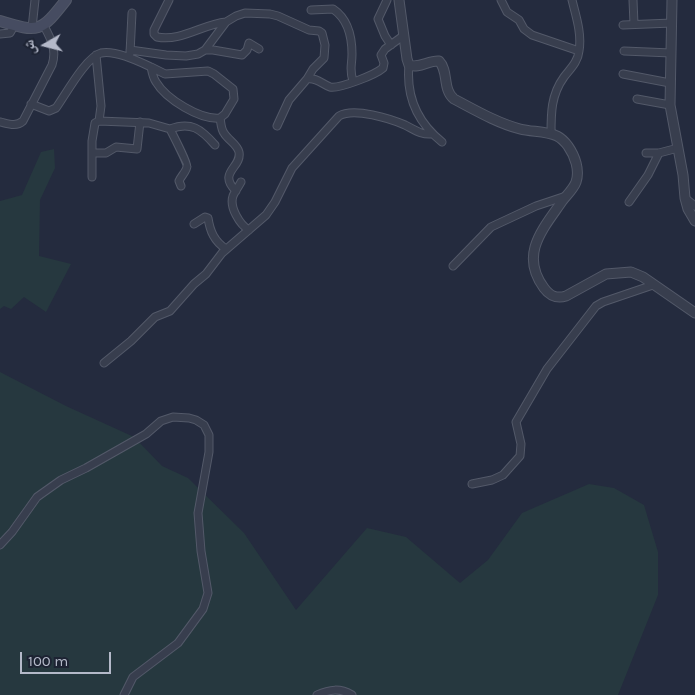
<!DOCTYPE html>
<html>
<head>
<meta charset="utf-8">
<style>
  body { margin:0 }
  #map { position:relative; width:695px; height:695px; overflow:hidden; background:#242b3e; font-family:Karla,"Noto Naskh Arabic",sans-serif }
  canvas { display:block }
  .north { position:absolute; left:20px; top:20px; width:50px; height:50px; -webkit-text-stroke:4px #1d2333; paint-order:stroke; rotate:262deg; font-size:14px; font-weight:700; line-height:20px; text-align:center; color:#b4b9c9 }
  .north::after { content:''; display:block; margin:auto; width:18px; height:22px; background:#b4b9c9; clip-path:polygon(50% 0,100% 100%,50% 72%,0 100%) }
  .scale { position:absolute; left:20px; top:652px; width:91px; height:22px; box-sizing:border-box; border:2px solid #b4b9c9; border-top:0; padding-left:6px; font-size:15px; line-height:18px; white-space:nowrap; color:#b4b9c9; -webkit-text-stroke:4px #1d2333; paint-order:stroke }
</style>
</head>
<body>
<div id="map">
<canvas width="695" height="695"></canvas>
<div class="north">ش</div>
<div class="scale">100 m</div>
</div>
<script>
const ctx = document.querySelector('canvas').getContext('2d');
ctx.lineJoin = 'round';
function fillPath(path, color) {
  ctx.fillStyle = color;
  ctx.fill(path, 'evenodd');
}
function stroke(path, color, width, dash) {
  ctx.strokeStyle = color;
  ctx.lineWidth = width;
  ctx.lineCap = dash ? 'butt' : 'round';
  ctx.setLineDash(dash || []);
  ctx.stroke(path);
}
const green = new Path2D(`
  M 54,149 L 55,168 L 40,200 L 39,256 L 71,264 L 46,312 L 24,297 L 11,309 L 4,306 L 0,309 L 0,201 L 22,195 L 41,152 Z
  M 0,372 L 66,406 L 134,437 L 162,466 L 188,478 L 244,533 L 296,610 L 367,528 L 406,537 L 460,583 L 488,560 L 522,513 L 589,484 L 614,488 L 644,505 L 658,552 L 658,595 L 618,695 L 0,695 Z`);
const minor = new Path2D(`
  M 169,0 L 154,30 L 154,34 L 157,37 C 181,42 203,24 226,22
  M 387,0 L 378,19 L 385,36 L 391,45
  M 501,0 L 507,12 L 519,20 L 524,29 L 532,35 L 579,51
  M 633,0 L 634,24
  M 311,10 L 333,9 C 348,19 352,37 352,54 C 352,66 349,69 353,81
  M 623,25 L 672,23
  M 32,28 L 35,0
  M 0,34 L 10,33 L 14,26
  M 130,50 L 166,55 L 186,56 L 198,54 L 205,50 L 226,22 L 236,16 L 245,13 L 270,14 L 278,16 L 309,30 L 319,31 L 322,33 L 325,45 L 324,58 L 313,69 L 307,79
  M 205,50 L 213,50 L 242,55 L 247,50 L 249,43 L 259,49
  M 624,51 L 671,53
  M 130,53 L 132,13
  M 96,55 L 101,106 L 99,121
  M 409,65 C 406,96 417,122 442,142
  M 151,67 L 165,74 L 208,71 L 214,74 L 233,89 L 234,99 L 225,114 L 220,118 C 200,120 166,99 156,82 C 153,78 152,72 151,67 Z
  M 623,74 L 670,83
  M 637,99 L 670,105
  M 31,104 L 49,111 L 56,108 C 66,94 86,57 101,53 C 115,50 138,61 151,67
  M 220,118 C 221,123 221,129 224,133 C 228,140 237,144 239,152 C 242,168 217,172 236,191
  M 0,122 C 9,124 16,127 23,121 L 52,65 C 57,50 51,39 44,26
  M 277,126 L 289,100 L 307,79 C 316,77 322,84 330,87 C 339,89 375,75 383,68 L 384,63 L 381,55 L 385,49 L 403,36
  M 170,129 C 191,121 201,129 215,145
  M 551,134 C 551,113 551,95 564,77 C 570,69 578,62 579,51 C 582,34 576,16 572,0
  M 93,153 L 106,153 L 116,147 L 137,149 L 140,122
  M 646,153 L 659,153 L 678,148
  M 92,177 L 92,141 L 95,123 L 99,121 L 149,123 L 170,129 C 172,133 188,164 187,166 C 187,171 181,176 179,181 L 181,186
  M 241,182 C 239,186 235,191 233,196 C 229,207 240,225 249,230
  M 685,198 L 695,206
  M 629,202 L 648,175 L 659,153
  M 194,224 L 205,217 L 208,218 C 210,231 214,241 226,249
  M 453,266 L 491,227 L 536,206 L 566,196
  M 104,363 L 131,341 L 155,317 L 170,311 L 194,284 L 206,274 L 222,253 L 266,215 L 275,202 L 292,168 L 339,116 C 354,107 391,119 405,125 C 415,130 421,135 432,134
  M 472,484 L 492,480 L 503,475 L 520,456 L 521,444 L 516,422 L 547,369 L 596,306 L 603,302 L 653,285
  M 0,545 L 12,532 L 37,497 L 61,480 L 86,468 L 146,434 L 161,421 L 173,417 L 189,418 L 196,420 L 204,425 L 209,435 L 209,452 L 198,513 L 201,551 L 208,593 L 203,609 L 178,643 L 133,677 L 124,695
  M 317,695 C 330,689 340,688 352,695`);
const tertiary = new Path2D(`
  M 399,0 L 407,59 L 409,65 C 419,69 429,60 439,61 C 449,71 442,89 454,99 C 475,110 497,123 520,129 C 532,132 546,131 557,136 C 561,138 565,142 568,146 C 575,156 580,170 576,182 C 574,188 567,195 563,200 C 543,229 519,254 544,288 C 550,296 556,299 566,296 L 606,274 L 631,272 L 643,277 L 695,313
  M 672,0 L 670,105 L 683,175 L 685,198 L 688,209 L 695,221`);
const secondary = new Path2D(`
  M 0,21 C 39,33 41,32 66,0`);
fillPath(green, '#26383f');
stroke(minor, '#535969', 9);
stroke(tertiary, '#535969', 11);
stroke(secondary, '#535969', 12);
stroke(minor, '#383e4e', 7);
stroke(tertiary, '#383e4e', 9);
stroke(secondary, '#464c61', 10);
</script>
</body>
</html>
